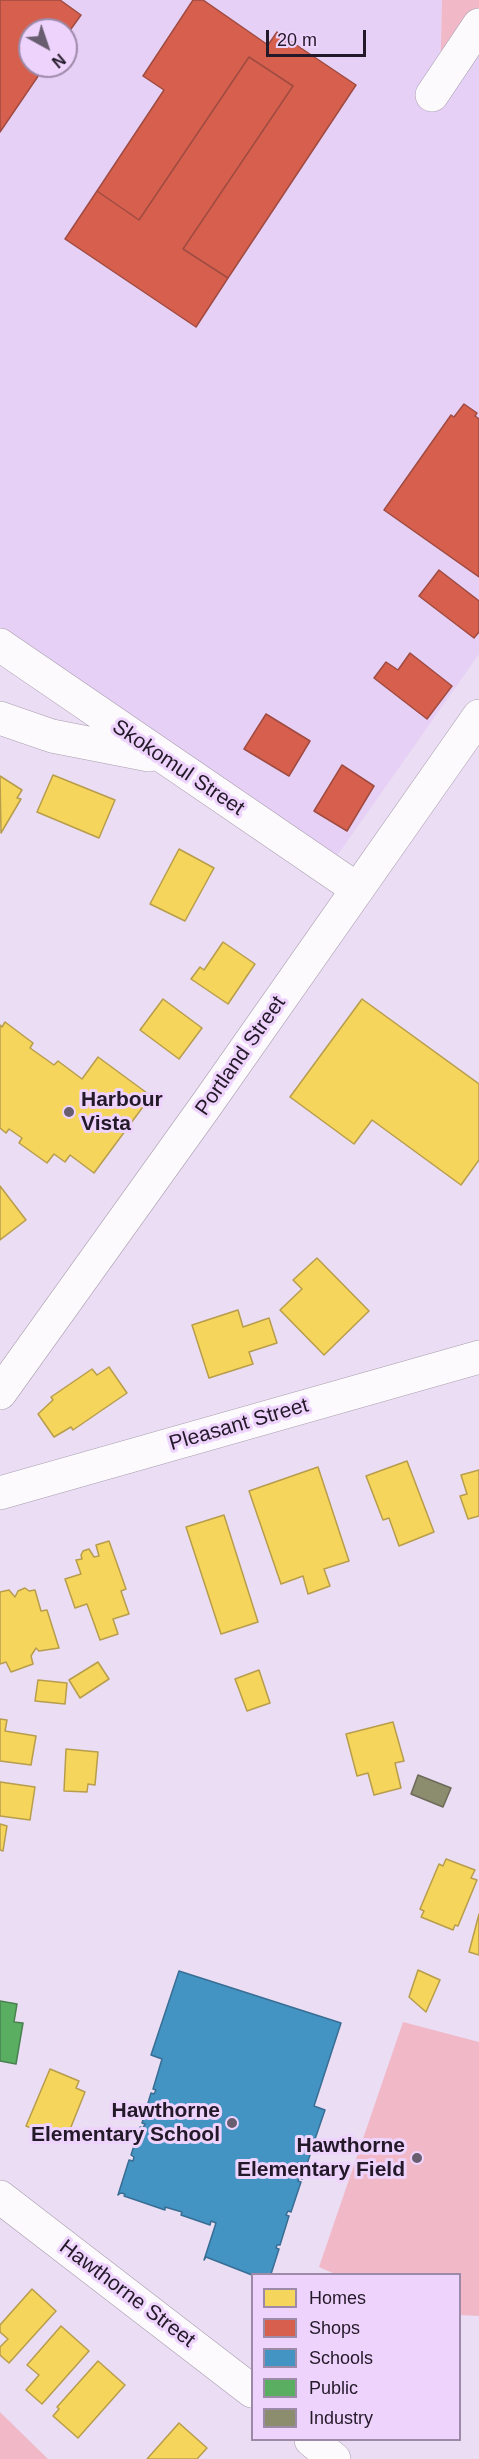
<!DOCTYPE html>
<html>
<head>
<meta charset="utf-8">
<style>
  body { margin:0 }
  #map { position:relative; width:479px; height:2459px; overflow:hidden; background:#ebddf3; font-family:Helvetica,sans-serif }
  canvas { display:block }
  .legend { position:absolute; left:251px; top:2273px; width:210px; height:168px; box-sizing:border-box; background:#eed3fd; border:2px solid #9d89a8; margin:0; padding:8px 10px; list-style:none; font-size:18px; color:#231928 }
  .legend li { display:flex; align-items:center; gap:12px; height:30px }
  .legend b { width:30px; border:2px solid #9d89a8 }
  .north { position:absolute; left:18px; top:18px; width:60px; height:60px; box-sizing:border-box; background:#eed3fd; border:2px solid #9d89a8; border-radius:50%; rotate:140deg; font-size:16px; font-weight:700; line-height:24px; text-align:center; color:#231928 }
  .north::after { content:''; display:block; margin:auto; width:21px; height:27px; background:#695e6f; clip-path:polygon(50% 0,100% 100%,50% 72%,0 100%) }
  .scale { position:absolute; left:266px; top:30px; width:100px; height:27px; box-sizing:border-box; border:3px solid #231928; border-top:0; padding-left:8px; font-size:18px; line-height:21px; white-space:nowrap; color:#231928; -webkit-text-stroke:4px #eed3fd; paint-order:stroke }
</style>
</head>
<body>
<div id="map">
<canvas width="479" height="2459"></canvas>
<ul class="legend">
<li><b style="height:16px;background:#f6d55c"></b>Homes</li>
<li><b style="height:16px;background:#d6604d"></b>Shops</li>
<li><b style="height:16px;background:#4393c3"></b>Schools</li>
<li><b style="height:16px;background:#5aae61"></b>Public</li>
<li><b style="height:16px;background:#8c8c6e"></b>Industry</li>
</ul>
<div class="north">N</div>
<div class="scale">20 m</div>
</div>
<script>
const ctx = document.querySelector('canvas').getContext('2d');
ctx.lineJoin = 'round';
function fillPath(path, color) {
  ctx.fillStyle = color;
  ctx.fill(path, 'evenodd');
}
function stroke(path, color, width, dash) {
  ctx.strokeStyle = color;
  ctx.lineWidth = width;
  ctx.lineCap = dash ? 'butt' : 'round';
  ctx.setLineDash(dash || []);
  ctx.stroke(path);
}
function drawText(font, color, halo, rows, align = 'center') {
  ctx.font = font + ' Helvetica,sans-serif';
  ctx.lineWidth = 6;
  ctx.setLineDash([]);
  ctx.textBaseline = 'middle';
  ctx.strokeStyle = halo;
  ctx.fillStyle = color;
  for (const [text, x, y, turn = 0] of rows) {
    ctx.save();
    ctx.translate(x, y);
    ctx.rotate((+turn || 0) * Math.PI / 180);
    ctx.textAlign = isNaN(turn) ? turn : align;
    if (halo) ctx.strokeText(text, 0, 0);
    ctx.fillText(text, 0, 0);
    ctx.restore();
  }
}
const built = new Path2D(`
  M 0,0 L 442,0 L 440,82 L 479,12 L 479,654 L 332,863 L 0,627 ZM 30,30 L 66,30 L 66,66 L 30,66 Z`);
const green = new Path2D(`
  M 442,0 L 479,0 L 479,12 L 440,84 Z
  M 403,2022 L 479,2042 L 479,2316 L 460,2315 L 460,2274 L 335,2274 L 319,2267 Z
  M 0,2412 L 48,2459 L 0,2459 Z`);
const homes = new Path2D(`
  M 53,775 L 115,800 L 99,838 L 37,812 Z
  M 0,776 L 22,790 L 17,798 L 21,799 L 1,833 Z
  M 179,849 L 214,868 L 185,921 L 150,904 Z
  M 223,942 L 255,964 L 228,1004 L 191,979 L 200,967 L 204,970 Z
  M 163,999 L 202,1028 L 179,1059 L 140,1030 Z
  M 362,999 L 479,1084 L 479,1160 L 461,1185 L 372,1120 L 354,1144 L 290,1097 Z
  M 5,1022 L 33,1043 L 30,1048 L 54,1065 L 58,1061 L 82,1079 L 98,1057 L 151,1096 L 94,1173 L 70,1155 L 65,1162 L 54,1154 L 47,1163 L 19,1143 L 22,1138 L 9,1129 L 6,1133 L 0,1128 L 0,1025 L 2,1027 Z
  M 0,1186 L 26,1220 L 0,1240 Z
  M 317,1258 L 369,1311 L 324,1355 L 280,1310 L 302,1289 L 293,1280 Z
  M 238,1310 L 243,1327 L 269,1318 L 277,1343 L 249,1352 L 253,1364 L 209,1378 L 192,1325 Z
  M 109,1367 L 127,1393 L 73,1430 L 71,1427 L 54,1437 L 38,1414 L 53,1400 L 51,1397 L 92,1369 L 97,1375 Z
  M 407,1461 L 434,1532 L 399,1546 L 389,1518 L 383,1520 L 366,1476 Z
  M 318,1467 L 349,1561 L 324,1569 L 330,1586 L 308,1594 L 303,1576 L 281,1584 L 249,1491 Z
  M 479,1470 L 479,1516 L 468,1519 L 460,1496 L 467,1494 L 461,1475 Z
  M 224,1515 L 258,1622 L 221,1634 L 186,1527 Z
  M 109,1541 L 126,1589 L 121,1591 L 129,1614 L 113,1619 L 118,1634 L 100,1640 L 87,1604 L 75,1608 L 65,1579 L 81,1574 L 76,1560 L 82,1559 L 81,1555 L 83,1551 L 89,1549 L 94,1557 L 99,1556 L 96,1545 Z
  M 25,1588 L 29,1591 L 35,1590 L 41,1611 L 47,1610 L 59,1648 L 39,1651 L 36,1648 L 31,1656 L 33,1664 L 11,1672 L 6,1662 L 0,1664 L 0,1592 L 9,1590 L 15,1597 L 18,1591 Z
  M 98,1662 L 109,1679 L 80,1698 L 69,1680 Z
  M 259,1670 L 270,1703 L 247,1711 L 235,1679 Z
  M 38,1680 L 67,1683 L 65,1704 L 35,1701 Z
  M 0,1719 L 7,1720 L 5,1731 L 36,1736 L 31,1765 L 0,1761 Z
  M 393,1722 L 404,1761 L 395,1763 L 401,1788 L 374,1795 L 368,1773 L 357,1776 L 346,1734 Z
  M 66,1749 L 98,1752 L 95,1785 L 88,1784 L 87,1792 L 64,1791 Z
  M 0,1782 L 35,1787 L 30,1820 L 0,1816 Z
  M 0,1824 L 7,1826 L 3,1851 L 0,1850 Z
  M 446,1859 L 475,1870 L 471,1878 L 477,1880 L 458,1926 L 455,1925 L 453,1930 L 421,1917 L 424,1911 L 420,1909 L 439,1864 L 443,1866 Z
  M 479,1914 L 479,1955 L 469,1952 Z
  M 418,1970 L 440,1980 L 426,2012 L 409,1997 Z
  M 50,2069 L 79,2081 L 76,2088 L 85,2092 L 65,2142 L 26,2126 Z
  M 32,2289 L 56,2311 L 9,2363 L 0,2355 L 0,2347 L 8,2339 L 0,2332 L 0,2325 Z
  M 61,2326 L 89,2351 L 42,2404 L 26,2390 L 39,2375 L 27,2365 Z
  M 98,2361 L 125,2385 L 78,2438 L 53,2416 L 59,2409 L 57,2407 Z
  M 179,2423 L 207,2448 L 197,2459 L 147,2459 Z`);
const shops = new Path2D(`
  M 0,0 L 60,0 L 81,15 L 66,36 L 66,30 L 30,30 L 30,66 L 45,66 L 0,132 Z
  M 193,0 L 203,0 L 268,45 L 277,32 L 356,85 L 228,278 L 183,249 L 293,86 L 249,57 L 139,220 L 97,191 L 164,90 L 143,76 Z
  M 249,57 L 293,86 L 183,249 L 228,278 L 196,327 L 65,239 L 97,191 L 139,220 Z
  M 464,404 L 477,413 L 475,416 L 479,419 L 479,577 L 384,510 L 451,415 L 454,417 Z
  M 439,570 L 479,601 L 479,632 L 474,638 L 419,596 Z
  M 410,653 L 452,686 L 427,719 L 374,678 L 386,662 L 398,670 Z
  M 266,714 L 310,741 L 289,776 L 244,749 Z
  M 342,765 L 374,786 L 347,831 L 314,811 Z`);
const schools = new Path2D(`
  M 179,1971 L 341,2023 L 314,2106 L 325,2110 L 313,2145 L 310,2143 L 309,2148 L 312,2149 L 302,2179 L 299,2177 L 298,2181 L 301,2182 L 291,2212 L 288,2211 L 286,2215 L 289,2216 L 280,2245 L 277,2245 L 276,2248 L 279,2249 L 271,2274 L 252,2275 L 206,2257 L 204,2260 L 216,2223 L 211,2221 L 210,2225 L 181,2215 L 182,2212 L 165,2207 L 165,2210 L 124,2196 L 125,2194 L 121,2193 L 118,2195 L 129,2160 L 133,2161 L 134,2157 L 131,2155 L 140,2127 L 143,2128 L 145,2124 L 142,2123 L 151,2093 L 154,2094 L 156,2090 L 153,2089 L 162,2059 L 151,2055 Z`);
const public = new Path2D(`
  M 0,2001 L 17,2004 L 14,2022 L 23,2023 L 16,2064 L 0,2061 Z`);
const industry = new Path2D(`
  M 418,1775 L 451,1788 L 443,1807 L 411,1794 Z`);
const minor = new Path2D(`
  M 432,95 L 479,25
  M 0,645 L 357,889
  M 0,718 L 52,736 L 149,755
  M 0,2197 L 252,2391
  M 311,2440 L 334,2459`);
const major = new Path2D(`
  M 0,1393 L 207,1104 L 479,716
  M 0,1493 L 479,1357`);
const markers = [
  [69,1112,6,"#695e6f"],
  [232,2123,6,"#695e6f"],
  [417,2158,6,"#695e6f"]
];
const streetNames = [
  ["Skokomul Street",178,768,34],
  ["Portland Street",241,1056,-55],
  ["Pleasant Street",239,1425,-16],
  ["Hawthorne Street",127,2294,37]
];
const poiNames = [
  ["Harbour",81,1100,"left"],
  ["Vista",81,1124,"left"],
  ["Hawthorne",220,2111],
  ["Elementary School",220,2135],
  ["Hawthorne",405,2146],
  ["Elementary Field",405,2170]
];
fillPath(built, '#e7d0f5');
fillPath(green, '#f1b9c8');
fillPath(homes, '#f6d55c');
stroke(homes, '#b79d4c', 1.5);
fillPath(shops, '#d6604d');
stroke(shops, '#a04b42', 1.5);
fillPath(schools, '#4393c3');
stroke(schools, '#396e94', 1.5);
fillPath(public, '#5aae61');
stroke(public, '#4a8150', 1.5);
fillPath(industry, '#8c8c6e');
stroke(industry, '#6c6a59', 1.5);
stroke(minor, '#a79cad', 34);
stroke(major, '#a79cad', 34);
stroke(minor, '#fcfafd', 33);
stroke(major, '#fcfafd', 33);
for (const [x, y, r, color] of markers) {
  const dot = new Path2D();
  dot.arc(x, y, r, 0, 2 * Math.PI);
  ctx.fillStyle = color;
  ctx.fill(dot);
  stroke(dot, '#eed3fd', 2);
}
drawText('21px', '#231928', '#eed3fd', streetNames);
drawText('bold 21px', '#231928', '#eed3fd', poiNames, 'right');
</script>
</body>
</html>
